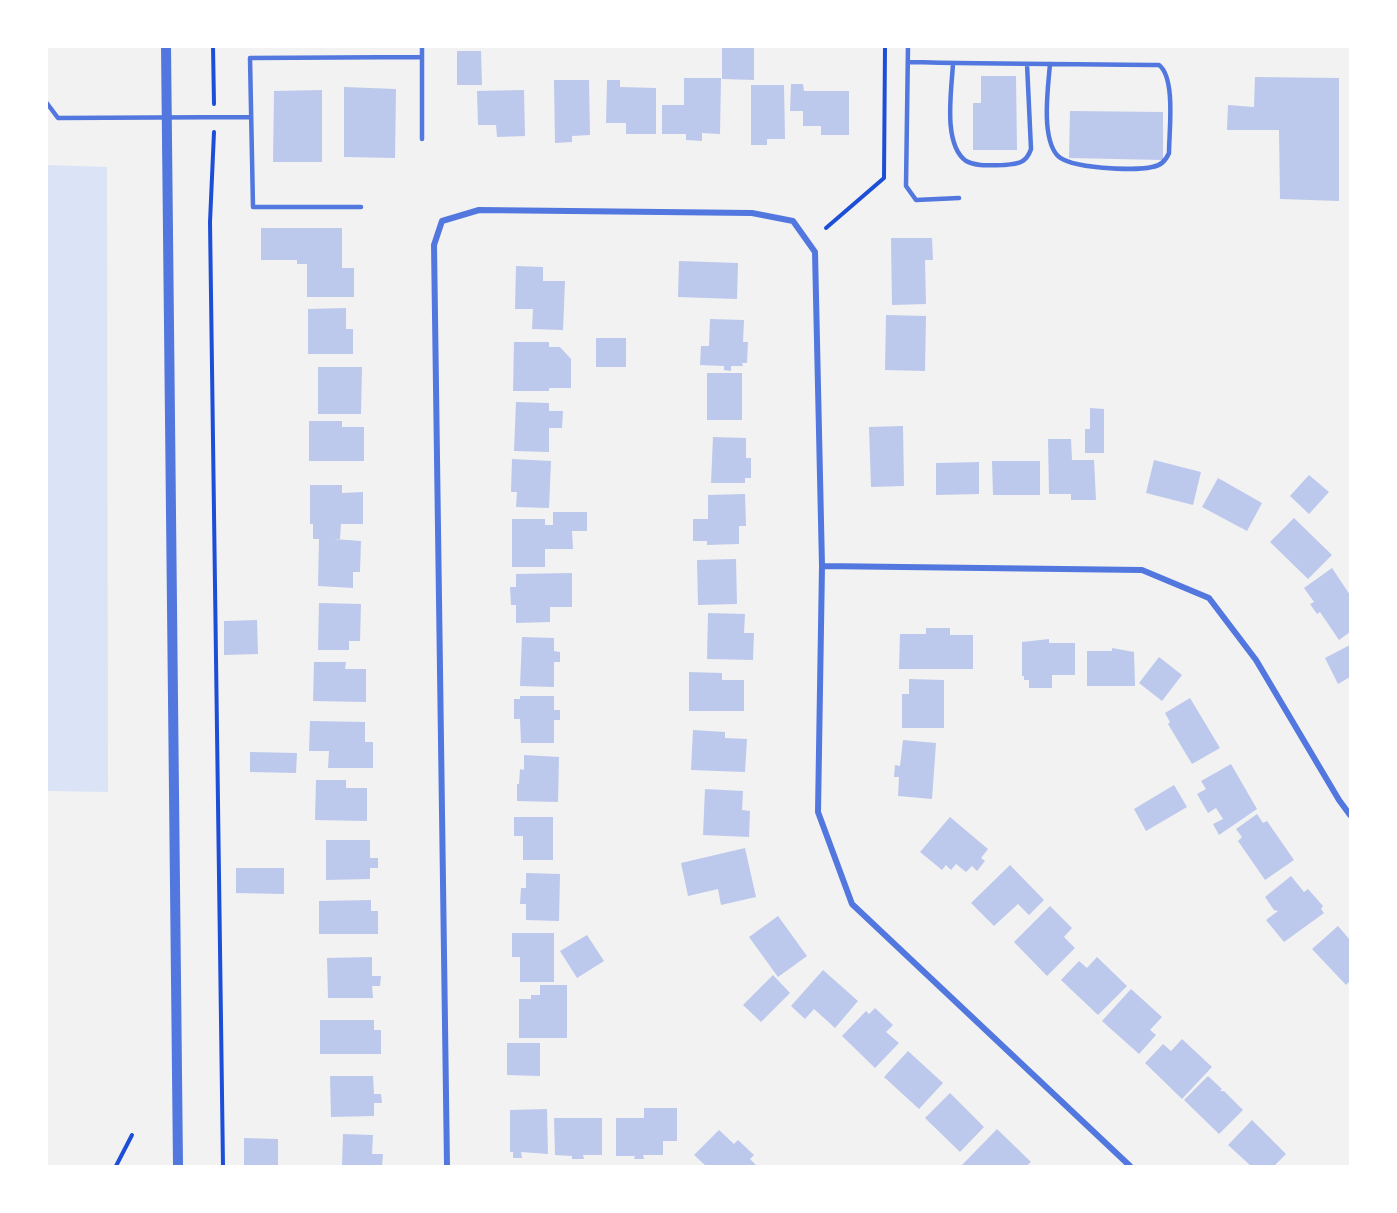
<!DOCTYPE html>
<html>
<head>
<meta charset="utf-8">
<style>
  body { margin:0 }
  #map { position:relative; width:1397px; height:1213px; overflow:hidden; background:#f2f2f2; font-family:"Space Grotesk",sans-serif }
  canvas { display:block }
  .frame { position:absolute; inset:0; border:48px solid #fff; pointer-events:none }
</style>
</head>
<body>
<div id="map">
<canvas width="1397" height="1213"></canvas>
<div class="frame"></div>
</div>
<script>
const ctx = document.querySelector('canvas').getContext('2d');
ctx.lineJoin = 'round';
function fillPath(path, color) {
  ctx.fillStyle = color;
  ctx.fill(path, 'evenodd');
}
function stroke(path, color, width, dash) {
  ctx.strokeStyle = color;
  ctx.lineWidth = width;
  ctx.lineCap = dash ? 'butt' : 'round';
  ctx.setLineDash(dash || []);
  ctx.stroke(path);
}
const green = new Path2D(`
  M 47,165 L 107,167 L 108,792 L 47,791 Z`);
const building = new Path2D(`
  M 722,46 L 754,46 L 754,80 L 722,79 Z
  M 457,51 L 481,51 L 482,85 L 457,85 Z
  M 981,76 L 1016,76 L 1017,150 L 973,150 L 973,103 L 981,103 Z
  M 1255,77 L 1339,78 L 1339,201 L 1280,199 L 1279,130 L 1227,130 L 1228,105 L 1254,107 Z
  M 684,78 L 721,78 L 720,134 L 702,133 L 702,141 L 686,140 L 686,134 L 662,134 L 662,105 L 684,105 Z
  M 554,80 L 589,80 L 590,135 L 572,136 L 572,142 L 555,143 Z
  M 607,80 L 620,80 L 620,87 L 656,88 L 656,134 L 626,134 L 626,123 L 606,123 Z
  M 791,84 L 803,84 L 804,91 L 849,91 L 849,135 L 821,135 L 821,126 L 803,126 L 803,111 L 790,111 Z
  M 751,85 L 784,85 L 785,139 L 767,139 L 767,145 L 751,145 Z
  M 344,87 L 396,89 L 395,158 L 344,157 Z
  M 322,90 L 322,162 L 273,162 L 274,91 Z
  M 524,90 L 525,136 L 497,137 L 496,125 L 478,125 L 477,91 Z
  M 1070,111 L 1163,112 L 1163,160 L 1069,158 Z
  M 261,228 L 342,228 L 342,268 L 354,268 L 354,297 L 307,297 L 307,264 L 297,264 L 297,260 L 261,260 Z
  M 891,238 L 932,238 L 933,260 L 925,260 L 926,304 L 892,305 Z
  M 679,261 L 738,263 L 737,299 L 678,297 Z
  M 516,266 L 543,267 L 543,281 L 565,281 L 563,330 L 532,329 L 533,309 L 515,309 Z
  M 346,308 L 346,329 L 353,329 L 353,354 L 308,354 L 308,309 Z
  M 886,315 L 926,316 L 925,371 L 885,370 Z
  M 710,319 L 744,320 L 743,342 L 748,342 L 747,363 L 742,363 L 743,366 L 731,366 L 731,371 L 724,370 L 724,366 L 700,365 L 701,346 L 709,346 Z
  M 596,338 L 626,338 L 626,367 L 596,367 Z
  M 514,342 L 549,342 L 549,347 L 560,347 L 571,359 L 571,388 L 549,388 L 549,391 L 513,391 Z
  M 318,367 L 362,367 L 361,414 L 318,414 Z
  M 707,373 L 742,373 L 742,420 L 707,420 Z
  M 516,402 L 549,403 L 549,411 L 563,411 L 562,428 L 549,428 L 549,452 L 514,451 Z
  M 1090,408 L 1104,409 L 1104,453 L 1085,453 L 1085,429 L 1090,429 Z
  M 309,421 L 342,421 L 342,427 L 364,427 L 364,461 L 309,461 Z
  M 903,426 L 904,486 L 871,487 L 869,427 Z
  M 713,437 L 746,438 L 746,458 L 751,458 L 751,478 L 745,478 L 745,483 L 711,483 Z
  M 1048,439 L 1071,439 L 1072,460 L 1094,460 L 1096,500 L 1071,500 L 1071,494 L 1049,494 Z
  M 512,459 L 551,461 L 549,508 L 516,507 L 517,492 L 511,492 Z
  M 1154,460 L 1201,472 L 1193,505 L 1146,493 Z
  M 992,461 L 1040,461 L 1040,495 L 993,495 Z
  M 979,462 L 979,494 L 936,495 L 936,463 Z
  M 1309,475 L 1329,492 L 1309,514 L 1290,496 Z
  M 1218,478 L 1262,503 L 1247,531 L 1202,507 Z
  M 310,485 L 342,485 L 342,493 L 363,492 L 363,524 L 341,524 L 340,539 L 334,539 L 361,541 L 360,572 L 353,572 L 353,588 L 318,586 L 319,539 L 313,539 L 313,524 L 310,524 Z
  M 745,494 L 746,526 L 739,526 L 739,544 L 707,545 L 707,541 L 693,541 L 693,519 L 708,519 L 708,495 Z
  M 553,512 L 587,512 L 587,531 L 572,531 L 573,549 L 545,549 L 545,567 L 512,567 L 512,519 L 545,519 L 545,525 L 553,525 Z
  M 1294,518 L 1332,555 L 1308,579 L 1270,542 Z
  M 736,559 L 737,604 L 698,605 L 697,560 Z
  M 1332,568 L 1350,595 L 1350,632 L 1339,640 L 1320,612 L 1317,614 L 1310,604 L 1314,602 L 1304,588 Z
  M 572,573 L 572,607 L 550,607 L 550,622 L 516,623 L 516,605 L 511,605 L 510,587 L 516,587 L 516,574 Z
  M 319,603 L 361,604 L 360,641 L 349,641 L 349,650 L 318,650 Z
  M 708,613 L 745,614 L 744,633 L 754,633 L 753,660 L 707,659 Z
  M 257,620 L 258,654 L 224,655 L 224,621 Z
  M 926,628 L 950,628 L 950,635 L 973,635 L 973,669 L 899,669 L 900,634 L 926,634 Z
  M 522,637 L 554,638 L 554,651 L 560,652 L 560,662 L 554,662 L 554,687 L 520,686 Z
  M 1049,639 L 1049,643 L 1075,643 L 1075,675 L 1052,675 L 1052,688 L 1029,688 L 1029,680 L 1024,680 L 1024,676 L 1022,676 L 1022,642 Z
  M 1350,645 L 1350,677 L 1338,684 L 1325,658 Z
  M 1112,648 L 1134,652 L 1135,686 L 1087,686 L 1087,651 L 1112,651 Z
  M 1159,657 L 1182,675 L 1162,701 L 1139,683 Z
  M 314,662 L 346,662 L 345,669 L 366,669 L 366,702 L 313,701 Z
  M 689,672 L 722,673 L 722,680 L 744,680 L 744,711 L 689,711 Z
  M 909,679 L 944,680 L 944,728 L 902,728 L 902,694 L 909,694 Z
  M 520,696 L 554,696 L 554,710 L 560,710 L 560,720 L 554,720 L 554,743 L 521,743 L 520,719 L 514,719 L 514,699 L 520,699 Z
  M 1190,698 L 1220,748 L 1192,764 L 1168,724 L 1170,722 L 1165,713 Z
  M 310,721 L 365,722 L 365,742 L 373,742 L 373,768 L 328,768 L 329,751 L 309,751 Z
  M 693,730 L 725,732 L 725,738 L 747,739 L 745,772 L 691,770 Z
  M 903,740 L 936,743 L 932,799 L 898,796 L 899,777 L 894,777 L 895,765 L 900,766 Z
  M 250,752 L 297,753 L 296,773 L 250,772 Z
  M 524,755 L 559,757 L 558,802 L 517,801 L 517,784 L 519,784 L 520,769 L 524,770 Z
  M 1231,764 L 1257,809 L 1219,835 L 1213,824 L 1223,819 L 1216,808 L 1208,813 L 1197,794 L 1206,789 L 1201,781 Z
  M 316,780 L 346,780 L 346,788 L 367,788 L 367,821 L 315,820 Z
  M 1174,785 L 1187,807 L 1146,831 L 1134,809 Z
  M 705,789 L 743,791 L 742,810 L 750,811 L 749,837 L 703,835 Z
  M 1257,814 L 1263,823 L 1267,821 L 1294,860 L 1265,880 L 1238,841 L 1242,837 L 1236,829 Z
  M 514,817 L 553,817 L 553,860 L 523,860 L 523,836 L 514,836 Z
  M 950,817 L 988,849 L 981,858 L 985,861 L 977,871 L 972,866 L 966,872 L 956,864 L 951,870 L 946,865 L 942,870 L 920,852 Z
  M 326,840 L 370,840 L 370,858 L 378,858 L 378,868 L 370,868 L 370,879 L 326,880 Z
  M 745,848 L 756,897 L 721,905 L 718,889 L 688,896 L 681,863 Z
  M 1010,865 L 1044,900 L 1029,915 L 1018,904 L 994,926 L 971,903 Z
  M 236,868 L 284,868 L 284,894 L 236,893 Z
  M 526,873 L 560,874 L 559,921 L 526,920 L 526,904 L 520,904 L 521,888 L 526,888 Z
  M 1291,876 L 1304,892 L 1308,889 L 1323,906 L 1321,909 L 1324,913 L 1284,942 L 1266,920 L 1278,911 L 1274,910 L 1265,897 Z
  M 371,900 L 371,911 L 378,911 L 378,934 L 319,934 L 319,901 Z
  M 1050,906 L 1072,928 L 1064,937 L 1075,948 L 1047,976 L 1014,942 Z
  M 778,916 L 807,956 L 778,977 L 749,937 Z
  M 1338,926 L 1350,940 L 1350,981 L 1346,985 L 1312,949 Z
  M 512,933 L 554,933 L 554,982 L 520,982 L 520,957 L 512,957 Z
  M 587,935 L 604,961 L 577,978 L 560,951 Z
  M 372,957 L 372,976 L 381,976 L 380,986 L 372,986 L 373,998 L 328,998 L 327,958 Z
  M 1097,957 L 1127,986 L 1098,1015 L 1061,980 L 1079,961 L 1087,968 Z
  M 823,970 L 858,1001 L 835,1028 L 814,1009 L 805,1019 L 791,1006 Z
  M 773,975 L 790,993 L 761,1022 L 743,1005 Z
  M 540,985 L 567,985 L 567,1038 L 519,1038 L 519,999 L 531,999 L 531,995 L 540,995 Z
  M 1131,989 L 1162,1017 L 1150,1030 L 1156,1035 L 1139,1054 L 1102,1021 Z
  M 875,1008 L 893,1025 L 886,1032 L 899,1043 L 875,1068 L 842,1036 L 866,1011 L 869,1014 Z
  M 320,1020 L 374,1020 L 374,1030 L 381,1030 L 381,1054 L 320,1054 Z
  M 1182,1039 L 1212,1067 L 1182,1099 L 1145,1063 L 1163,1044 L 1171,1051 Z
  M 507,1043 L 540,1043 L 540,1076 L 507,1075 Z
  M 908,1051 L 943,1083 L 919,1109 L 884,1077 Z
  M 330,1076 L 373,1076 L 374,1094 L 381,1094 L 382,1103 L 374,1103 L 374,1116 L 331,1117 Z
  M 1208,1076 L 1222,1089 L 1220,1091 L 1224,1091 L 1243,1110 L 1219,1134 L 1184,1100 Z
  M 950,1093 L 984,1127 L 960,1152 L 925,1118 Z
  M 644,1108 L 677,1108 L 677,1141 L 663,1141 L 663,1155 L 643,1155 L 644,1159 L 634,1159 L 635,1156 L 616,1156 L 616,1118 L 644,1118 Z
  M 547,1109 L 548,1154 L 521,1152 L 522,1158 L 513,1158 L 513,1152 L 510,1152 L 510,1110 Z
  M 554,1118 L 602,1118 L 602,1155 L 583,1155 L 584,1159 L 572,1159 L 572,1156 L 555,1155 Z
  M 1252,1120 L 1286,1154 L 1274,1166 L 1251,1166 L 1228,1145 Z
  M 997,1129 L 1031,1162 L 1026,1166 L 961,1166 Z
  M 719,1130 L 734,1144 L 738,1140 L 754,1155 L 750,1159 L 757,1166 L 706,1166 L 694,1155 Z
  M 343,1134 L 373,1135 L 372,1154 L 383,1154 L 382,1166 L 342,1166 Z
  M 244,1138 L 278,1139 L 278,1166 L 244,1166 Z`);
const path = new Path2D(`
  M 213,46 L 214,104
  M 214,132 L 210,222 L 223,1166
  M 826,228 L 884,178 L 885,46
  M 116,1166 L 132,1135`);
const service = new Path2D(`
  M 908,46 L 906,186 L 916,200 L 959,198
  M 908,62 C 992,64 1075,64 1159,65 C 1176,78 1169,132 1169,153 C 1166,160 1161,166 1152,167 C 1135,171 1069,169 1057,155 C 1041,136 1048,88 1050,64
  M 953,63 C 952,88 942,144 966,161 C 977,167 991,165 1003,165 C 1017,164 1026,164 1031,149 L 1027,64
  M 46,102 L 58,118 L 251,117
  M 422,139 L 422,46
  M 361,207 L 253,207 L 250,58 L 422,57`);
const minor = new Path2D(`
  M 822,566 L 1142,570 L 1209,598 L 1256,660 L 1339,800 L 1350,815
  M 447,1166 L 434,245 L 442,221 L 479,210 L 752,213 L 793,221 L 815,252 L 822,566 L 818,812 L 852,904 L 1130,1166`);
const tertiary = new Path2D(`
  M 166,46 L 178,1166`);
fillPath(green, '#dbe4f7');
fillPath(building, '#bdc9ec');
stroke(path, '#1d4ed8', 4);
stroke(service, '#5277de', 4.5);
stroke(minor, '#5277de', 6);
stroke(tertiary, '#5277de', 10);
</script>
</body>
</html>
